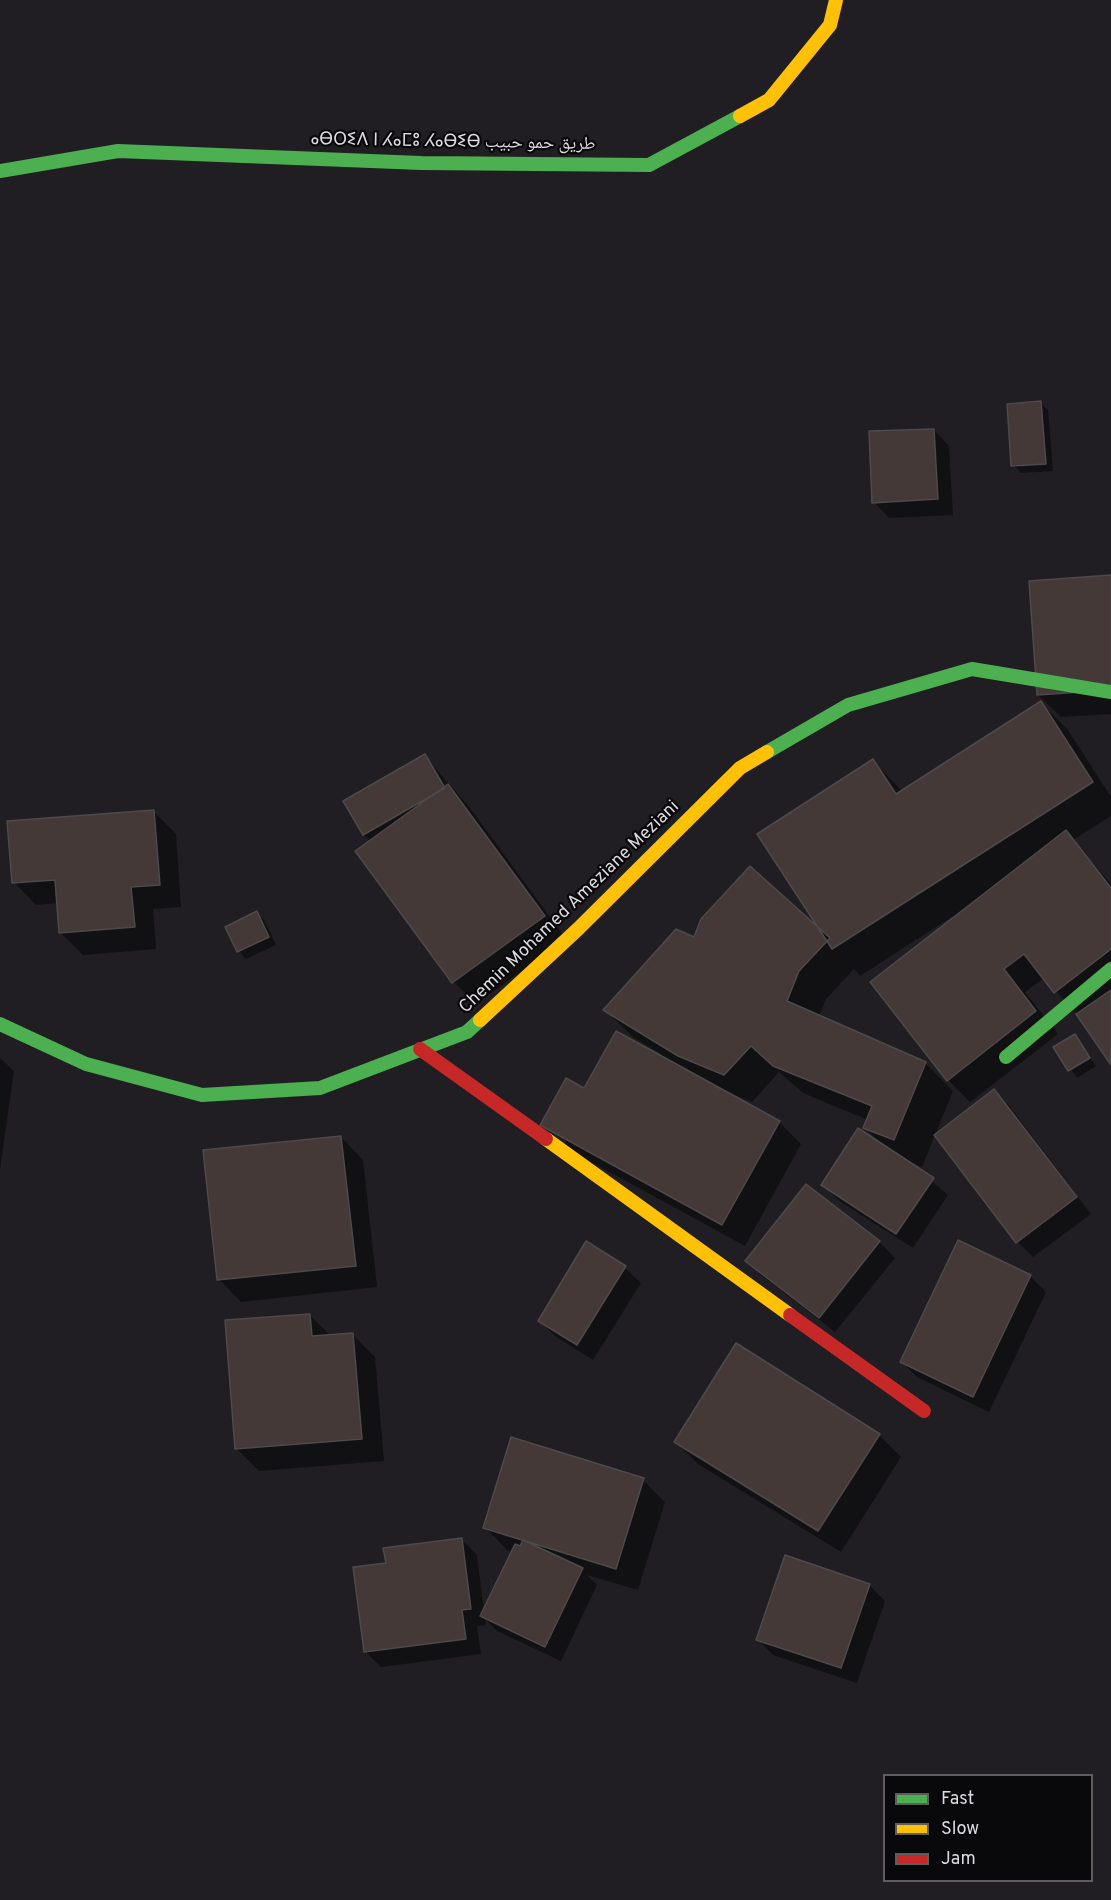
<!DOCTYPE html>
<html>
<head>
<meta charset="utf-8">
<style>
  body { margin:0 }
  #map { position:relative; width:1111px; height:1900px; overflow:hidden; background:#201e22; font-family:Overpass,sans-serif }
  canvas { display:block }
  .legend { position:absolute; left:883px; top:1774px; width:210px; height:108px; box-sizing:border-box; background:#09080a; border:2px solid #5e5c5f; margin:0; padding:8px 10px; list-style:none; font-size:18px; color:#dddbdf }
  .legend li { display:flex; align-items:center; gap:12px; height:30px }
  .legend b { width:30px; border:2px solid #5e5c5f }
</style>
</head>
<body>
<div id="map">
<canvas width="1111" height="1900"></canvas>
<ul class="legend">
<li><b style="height:8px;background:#4caf50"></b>Fast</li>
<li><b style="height:8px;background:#ffc107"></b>Slow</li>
<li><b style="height:8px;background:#c62828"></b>Jam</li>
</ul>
</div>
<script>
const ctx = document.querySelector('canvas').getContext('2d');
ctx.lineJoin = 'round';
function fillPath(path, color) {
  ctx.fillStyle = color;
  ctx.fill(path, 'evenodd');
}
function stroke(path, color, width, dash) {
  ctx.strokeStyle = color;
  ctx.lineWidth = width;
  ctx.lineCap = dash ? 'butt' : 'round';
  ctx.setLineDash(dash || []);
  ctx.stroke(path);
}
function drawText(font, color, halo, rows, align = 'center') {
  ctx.font = font + ' Overpass,"Noto Naskh Arabic","Noto Sans Tifinagh",sans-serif';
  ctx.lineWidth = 4.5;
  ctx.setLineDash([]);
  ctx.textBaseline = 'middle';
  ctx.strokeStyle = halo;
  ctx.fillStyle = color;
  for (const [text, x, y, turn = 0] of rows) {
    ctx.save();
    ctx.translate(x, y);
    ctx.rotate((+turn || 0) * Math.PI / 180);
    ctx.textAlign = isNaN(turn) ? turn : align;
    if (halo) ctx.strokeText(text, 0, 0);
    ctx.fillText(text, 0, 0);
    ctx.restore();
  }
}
const shadow = new Path2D(`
  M 1040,402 L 1048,410 L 1053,471 L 1021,473 L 1013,465 Z
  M 934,430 L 949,446 L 953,515 L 889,518 L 874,502 Z
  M 1111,576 L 1111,714 L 1061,717 L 1038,695 Z
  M 1041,703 L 1068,730 L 1111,797 L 1111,816 L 1073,840 L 1111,884 L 1111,1062 L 1079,1016 L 1044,978 L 1025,992 L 1058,1034 L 970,1102 L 948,1080 L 953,916 L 860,976 L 854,969 L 826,999 L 819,1016 L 925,1063 L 953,1091 L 922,1167 L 909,1162 L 948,1195 L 913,1248 L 838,1200 L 823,1185 L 881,1144 L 865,1128 L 868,1120 L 803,1093 L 779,1072 L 752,1102 L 728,1092 L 728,1094 L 779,1122 L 801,1144 L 745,1246 L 564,1147 L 584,1090 L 661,1054 L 633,1037 L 605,1010 L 695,939 L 820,930 L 873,761 L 902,791 Z
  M 425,756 L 470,808 L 566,939 L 476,1004 L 454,982 L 357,852 L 371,842 L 364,835 L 345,801 Z
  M 153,811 L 176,834 L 181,907 L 153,909 L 156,949 L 83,955 L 61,933 L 58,903 L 36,905 L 14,882 Z
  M 256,913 L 264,920 L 276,945 L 246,959 L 239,951 L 227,927 Z
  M 1075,1036 L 1096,1066 L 1077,1078 L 1055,1047 Z
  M 0,1058 L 14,1071 L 0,1170 Z
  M 994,1091 L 1010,1107 L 1091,1214 L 1033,1257 L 1018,1242 L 936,1135 Z
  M 341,1137 L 363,1160 L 377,1287 L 241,1302 L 219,1279 Z
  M 807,1186 L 879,1242 L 895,1258 L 835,1332 L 762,1276 L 747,1260 Z
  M 586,1243 L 625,1268 L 641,1283 L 593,1360 L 555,1336 L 540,1321 Z
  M 1030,1276 L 1046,1292 L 989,1412 L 917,1377 L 902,1362 Z
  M 310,1315 L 331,1336 L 353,1335 L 375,1357 L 384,1461 L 259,1471 L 237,1449 Z
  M 879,1435 L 901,1457 L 841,1552 L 698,1464 L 676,1442 Z
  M 643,1480 L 665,1502 L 638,1590 L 587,1575 L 597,1585 L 561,1661 L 497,1631 L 485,1619 L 486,1625 L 477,1626 L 481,1654 L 381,1667 L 366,1652 L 387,1564 L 461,1539 L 477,1555 L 484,1611 L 513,1552 L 507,1550 L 485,1527 Z
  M 869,1585 L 885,1601 L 857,1683 L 773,1655 L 757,1639 Z`);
const building = new Path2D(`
  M 1041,401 L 1046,464 L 1011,466 L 1007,404 Z
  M 934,429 L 938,499 L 872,503 L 869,431 Z
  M 1111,575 L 1111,690 L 1037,695 L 1029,581 Z
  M 1041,701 L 1093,782 L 832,949 L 757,834 L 873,759 L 896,794 Z
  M 425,754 L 445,788 L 363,835 L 343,801 Z
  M 448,784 L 545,916 L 452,983 L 355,851 Z
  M 154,810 L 160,885 L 131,887 L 135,927 L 59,933 L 55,880 L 12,883 L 7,821 Z
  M 1066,830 L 1111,888 L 1111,949 L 1054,993 L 1024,954 L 1004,969 L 1036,1011 L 947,1081 L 870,982 Z
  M 750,866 L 830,938 L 799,971 L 787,1001 L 926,1062 L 894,1140 L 863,1128 L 872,1106 L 773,1066 L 751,1046 L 724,1075 L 678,1056 L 603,1010 L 676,929 L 694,937 L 701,919 Z
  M 257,911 L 269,937 L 237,952 L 225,927 Z
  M 1111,990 L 1111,1065 L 1076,1014 Z
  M 616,1031 L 780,1121 L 722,1225 L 540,1125 L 566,1078 L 584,1088 Z
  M 1075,1034 L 1090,1058 L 1068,1071 L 1053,1047 Z
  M 994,1089 L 1077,1197 L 1016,1243 L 934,1135 Z
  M 858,1128 L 934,1178 L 896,1234 L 821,1185 Z
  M 341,1136 L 356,1266 L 217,1280 L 203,1150 Z
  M 806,1184 L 880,1241 L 819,1318 L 745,1261 Z
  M 958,1240 L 1031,1275 L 973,1397 L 900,1362 Z
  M 586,1241 L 626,1266 L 577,1345 L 538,1321 Z
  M 310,1314 L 312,1336 L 353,1333 L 362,1439 L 235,1449 L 225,1320 Z
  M 736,1343 L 880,1434 L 818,1531 L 674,1442 Z
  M 511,1437 L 644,1478 L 616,1569 L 483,1528 Z
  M 462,1538 L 471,1609 L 462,1610 L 466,1639 L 364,1652 L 353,1567 L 386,1563 L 383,1548 Z
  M 523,1540 L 583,1568 L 545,1647 L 480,1616 L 515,1544 L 520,1546 Z
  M 785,1555 L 870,1584 L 841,1668 L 756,1640 Z`);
const fast = new Path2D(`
  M 0,171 L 118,151 L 421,163 L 649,165 L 740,116
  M 767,752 L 848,705 L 972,669 L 1111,692
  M 0,1024 L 86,1064 L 202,1095 L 320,1088 L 467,1032 L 480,1020
  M 1006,1057 L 1111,969`);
const slow = new Path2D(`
  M 740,116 L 769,100 L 830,25 L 836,0
  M 480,1020 L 578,929 L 740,768 L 767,752
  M 546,1139 L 790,1315`);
const jam = new Path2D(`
  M 420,1049 L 546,1139
  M 790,1315 L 924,1411`);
const streetNames = [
  ["ⴰⴱⵔⵉⴷ ⵏ ⵃⴰⵎⵓ ⵃⴰⴱⵉⴱ طريق حمو حبيب",453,143,1],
  ["Chemin Mohamed Ameziane Meziani",570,908,-44]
];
fillPath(shadow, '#0007');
fillPath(building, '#443937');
stroke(building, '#4d4a4b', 1.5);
stroke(fast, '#4caf50', 14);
stroke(slow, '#ffc107', 14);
stroke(jam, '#c62828', 14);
drawText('18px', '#dddbdf', '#09080a', streetNames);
</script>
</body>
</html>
